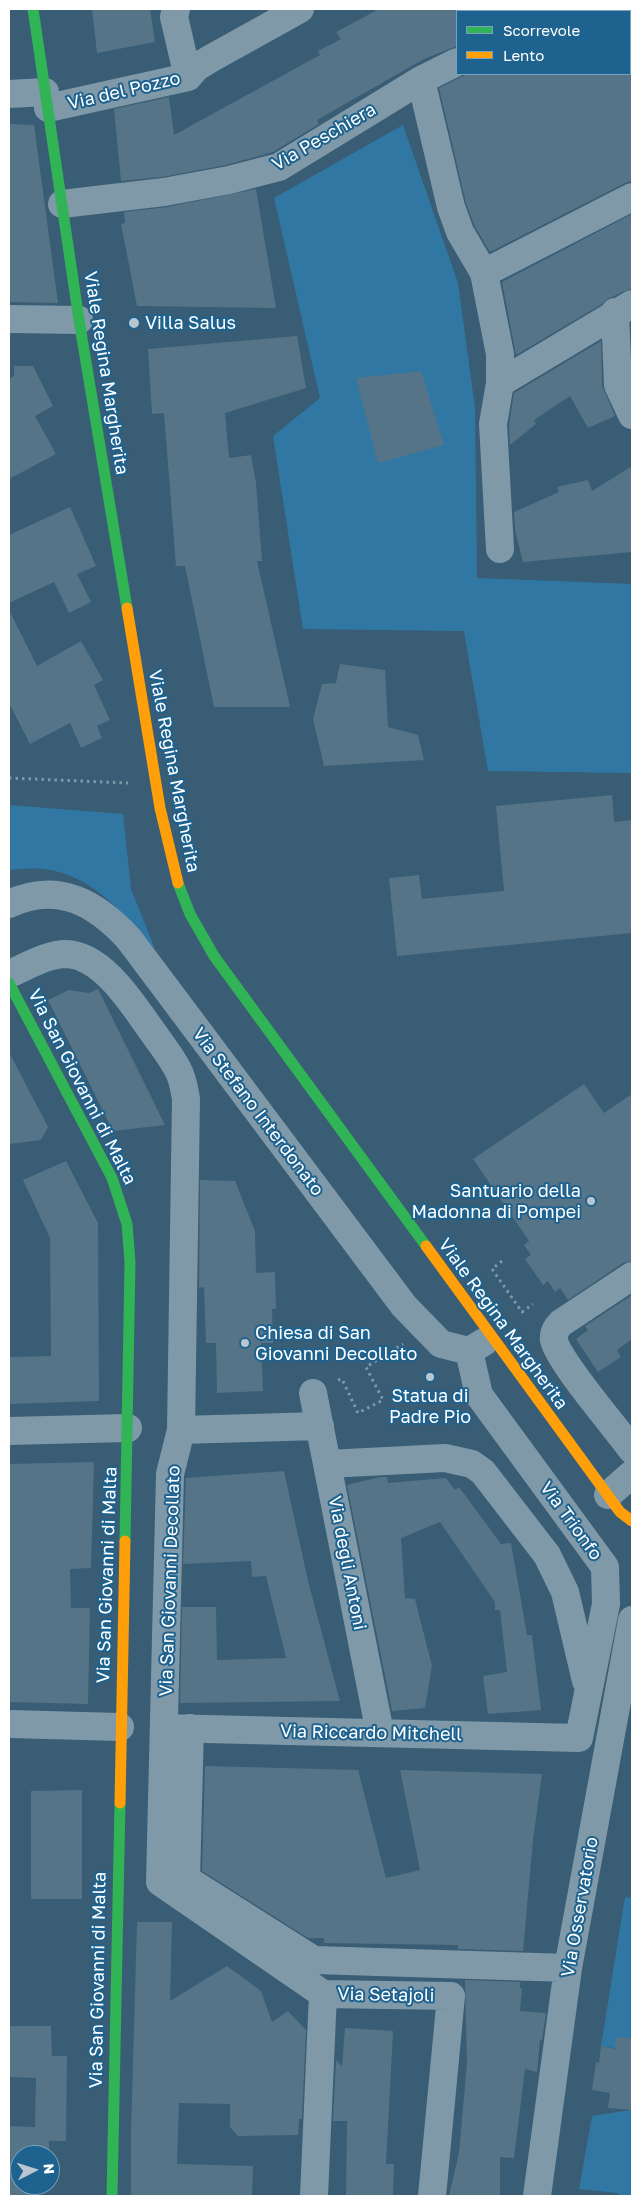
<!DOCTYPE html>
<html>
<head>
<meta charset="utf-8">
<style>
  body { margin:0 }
  #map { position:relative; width:641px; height:2205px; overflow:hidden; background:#385d75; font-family:"Golos Text",sans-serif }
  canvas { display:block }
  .frame { position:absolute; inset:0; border:10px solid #fff; pointer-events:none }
  .legend { position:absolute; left:456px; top:10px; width:175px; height:65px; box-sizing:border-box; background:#1e628f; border:1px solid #78a1bc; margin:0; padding:6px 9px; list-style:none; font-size:15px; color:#fff }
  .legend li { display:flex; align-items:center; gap:10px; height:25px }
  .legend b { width:25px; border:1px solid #78a1bc }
  .north { position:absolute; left:10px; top:2145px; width:50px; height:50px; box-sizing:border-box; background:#1e628f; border:1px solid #78a1bc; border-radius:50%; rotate:85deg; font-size:14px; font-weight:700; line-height:20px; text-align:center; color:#fff }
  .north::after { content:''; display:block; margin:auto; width:18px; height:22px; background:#b9c6cf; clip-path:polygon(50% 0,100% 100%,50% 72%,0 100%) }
</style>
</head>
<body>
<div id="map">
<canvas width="641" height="2205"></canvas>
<div class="frame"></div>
<ul class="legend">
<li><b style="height:6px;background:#30b455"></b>Scorrevole</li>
<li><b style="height:6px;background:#ff9f0a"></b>Lento</li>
</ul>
<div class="north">N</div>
</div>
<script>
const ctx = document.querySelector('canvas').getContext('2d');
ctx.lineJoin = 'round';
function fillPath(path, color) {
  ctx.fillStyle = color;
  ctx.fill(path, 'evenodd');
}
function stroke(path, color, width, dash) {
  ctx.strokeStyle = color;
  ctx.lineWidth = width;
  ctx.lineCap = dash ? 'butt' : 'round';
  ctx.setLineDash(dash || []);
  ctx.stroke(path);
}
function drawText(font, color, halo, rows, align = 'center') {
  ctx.font = font + ' "Golos Text",sans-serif';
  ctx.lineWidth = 4;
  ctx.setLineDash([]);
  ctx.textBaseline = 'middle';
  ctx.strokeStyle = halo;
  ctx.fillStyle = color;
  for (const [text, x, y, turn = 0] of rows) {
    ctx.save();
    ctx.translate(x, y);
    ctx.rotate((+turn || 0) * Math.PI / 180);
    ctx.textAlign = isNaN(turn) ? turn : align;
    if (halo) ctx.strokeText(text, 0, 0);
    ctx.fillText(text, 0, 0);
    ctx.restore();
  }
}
const green = new Path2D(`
  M 403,125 L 458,283 L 475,408 L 477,578 L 632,584 L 632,773 L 488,771 L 464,631 L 303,629 L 273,436 L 320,398 L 274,198 Z
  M 9,805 L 123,814 L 131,889 L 155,949 C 123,915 94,875 44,869 C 33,867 20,869 9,870 Z
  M 625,1897 L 632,1898 L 632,2051 L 601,2046 Z
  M 632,2107 L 632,2196 L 618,2196 L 618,2193 L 579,2189 L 592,2116 L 631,2110 Z`);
const building = new Path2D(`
  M 92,9 L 150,9 L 155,42 L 97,53 Z
  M 379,9 L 457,9 L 457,46 L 424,59 L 317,120 L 319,124 L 273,152 L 226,165 L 162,177 L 121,181 L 114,109 L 169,97 L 174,135 L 320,55 L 318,51 L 341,39 L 336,32 Z
  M 467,74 L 632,74 L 632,181 L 625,183 L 490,252 L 474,225 L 466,203 L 439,88 Z
  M 9,124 L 34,125 L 58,303 L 9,302 Z
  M 256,189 L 276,308 L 137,306 L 121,224 L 125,223 L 124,212 L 167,207 Z
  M 632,214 L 632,288 L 607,299 L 602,304 L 516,355 L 502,282 Z
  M 297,336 L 306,388 L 225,413 L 229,458 L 251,455 L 256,483 L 262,561 L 257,561 L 290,707 L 214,707 L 185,566 L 176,566 L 164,413 L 152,414 L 148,349 Z
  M 601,341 L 602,386 L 615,416 L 588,428 L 570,396 L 534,420 L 536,424 L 510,445 L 509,425 L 514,393 Z
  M 14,366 L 33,366 L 53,406 L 35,416 L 56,454 L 9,479 L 9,379 L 14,376 Z
  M 421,371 L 444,445 L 378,463 L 356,378 Z
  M 632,466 L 632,552 L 523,562 L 515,530 L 514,512 L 559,492 L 557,487 L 588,480 L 592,491 Z
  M 70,507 L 96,566 L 77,574 L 91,602 L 69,613 L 54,582 L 9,603 L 9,535 Z
  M 9,610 L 37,666 L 81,641 L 103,680 L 94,685 L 110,720 L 97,726 L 102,738 L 81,748 L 70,723 L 30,744 L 9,703 Z
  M 340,664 L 385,670 L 388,727 L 418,735 L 424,760 L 324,766 L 313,719 L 322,684 L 336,683 Z
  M 612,795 L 614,822 L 632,820 L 632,933 L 397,956 L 389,878 L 419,875 L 422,899 L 504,891 L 496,806 Z
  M 98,989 L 165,1125 L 113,1131 L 48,1000 L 69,990 L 89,993 Z
  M 9,1052 L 48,1127 L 41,1140 L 9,1144 Z
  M 584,1084 L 604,1113 L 632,1094 L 632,1261 L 623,1263 L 568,1300 L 560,1288 L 555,1292 L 548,1281 L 543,1285 L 525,1259 L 531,1255 L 524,1245 L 529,1241 L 473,1159 Z
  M 66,1161 L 98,1223 L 99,1401 L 9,1404 L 9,1357 L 51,1356 L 50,1238 L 23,1180 Z
  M 200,1180 L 235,1181 L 255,1231 L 256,1273 L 275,1272 L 276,1309 L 272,1309 L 273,1343 L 261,1343 L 263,1391 L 217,1393 L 216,1343 L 206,1343 L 204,1287 L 199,1288 Z
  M 632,1295 L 632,1339 L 617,1350 L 621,1357 L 598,1372 L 576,1339 L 588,1330 L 585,1326 Z
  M 94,1462 L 91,1568 L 70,1569 L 71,1608 L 90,1608 L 88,1704 L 9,1702 L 9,1464 Z
  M 284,1471 L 308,1581 L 340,1701 L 180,1703 L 182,1607 L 216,1607 L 217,1660 L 286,1658 L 266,1576 L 252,1577 L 251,1561 L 183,1564 L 186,1478 Z
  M 380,1477 L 387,1477 L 388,1483 L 446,1478 L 455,1490 L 459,1487 L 501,1544 L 511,1543 L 527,1635 L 532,1635 L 541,1710 L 488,1714 L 483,1676 L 507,1672 L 500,1610 L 495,1610 L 495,1602 L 440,1522 L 401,1538 L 405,1598 L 415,1599 L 432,1666 L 425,1708 L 392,1711 L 347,1485 Z
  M 205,1766 L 358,1770 L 386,1878 L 420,1870 L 400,1770 L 542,1774 L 533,1840 L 523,1951 L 458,1949 L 458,1945 L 324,1943 L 324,1938 L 308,1938 L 202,1871 Z
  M 82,1790 L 82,1899 L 31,1899 L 31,1791 Z
  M 137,1922 L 172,1922 L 170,2001 L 227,1966 L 261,1991 L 272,2022 L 288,2011 L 306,2030 L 302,2119 L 299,2119 L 298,2135 L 238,2136 L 230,2127 L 230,2104 L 179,2103 L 177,2164 L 253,2166 L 252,2196 L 131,2196 L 131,2132 Z
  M 465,1980 L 520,1982 L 520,1988 L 522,1989 L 520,2011 L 546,2013 L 542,2040 L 540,2040 L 537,2072 L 525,2069 L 514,2158 L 500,2157 L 500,2196 L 449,2196 L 459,2153 L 467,2063 Z
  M 9,2026 L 51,2026 L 52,2056 L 67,2056 L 66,2141 L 49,2141 L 49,2155 L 20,2155 L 20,2185 L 38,2185 L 38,2196 L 9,2196 L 9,2126 L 35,2127 L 36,2078 L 9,2077 Z
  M 345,2028 L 393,2031 L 386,2164 L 394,2164 L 393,2196 L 346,2196 L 347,2121 L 333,2121 L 336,2060 L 342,2066 Z
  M 616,2037 L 632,2038 L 632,2110 L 608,2108 L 610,2093 L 592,2090 L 596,2062 L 599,2063 L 601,2046 L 615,2049 Z`);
const path = new Path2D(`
  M 9,778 L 128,783
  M 502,1261 L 492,1269 L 522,1312 L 533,1304
  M 338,1380 L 342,1379 L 358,1413 L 383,1400 L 366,1367 L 403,1344`);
const street = new Path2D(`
  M 176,9 L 174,17 L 188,77
  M 554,11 L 558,9
  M 630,44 L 632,45
  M 421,80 L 451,207 L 460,232 L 484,273 L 500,354 L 500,383 L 493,424 L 500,549
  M 9,94 L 45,92
  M 48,108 L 188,77 L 197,67 L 210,59 L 300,9
  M 62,204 L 164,192 L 229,180 L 279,167 L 421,80 L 457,62
  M 484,273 L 632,197
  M 615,312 L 618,385 L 632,415
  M 9,319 L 79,320
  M 500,383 L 632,304
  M 9,904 C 58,881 96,903 129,939 L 404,1306 L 441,1344 L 469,1351 L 484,1342
  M 9,974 C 26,967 47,954 66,954 C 103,955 133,1005 152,1031 C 161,1044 171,1056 178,1070 C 183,1079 184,1088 186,1099 L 181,1430 L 170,1474 L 160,1882 L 323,1994
  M 632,1276 L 561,1323 C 556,1328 553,1333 554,1340 C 558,1361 617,1429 632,1450
  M 313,1393 L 380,1733
  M 181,1430 L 320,1426
  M 9,1431 L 128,1428
  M 327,1464 L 445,1458 L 472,1464 L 483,1472 L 547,1555 L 565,1592 L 586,1681
  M 608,1495 L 632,1474
  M 9,1724 L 120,1727
  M 164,1728 L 579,1738 L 606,1604 L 605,1567 L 479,1395 L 469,1351
  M 190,1728 L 186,1879 L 314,1960 L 568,1968
  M 314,2196 L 323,1994 L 451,1996 L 432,2196
  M 537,2196 L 568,1968 L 632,1620`);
const fast = new Path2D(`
  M 33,9 L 79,320 L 127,608
  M 178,883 L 190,914 L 214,956 L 426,1246
  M 9,983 L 112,1178 L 127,1224 L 130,1262 L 125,1541
  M 112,2196 L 120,1803`);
const slow = new Path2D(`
  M 127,608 L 160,808 L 178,883
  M 426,1246 L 620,1512 L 632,1521
  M 120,1803 L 125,1541`);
const markers = [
  [134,323,6,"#b9c6cf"],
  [591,1201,5,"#b9c6cf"],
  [245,1343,5,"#b9c6cf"],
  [430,1377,5,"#b9c6cf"]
];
const streetNames = [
  ["Via del Pozzo",124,91,-13],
  ["Via Peschiera",324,137,-30],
  ["Viale Regina Margherita",106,373,81],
  ["Viale Regina Margherita",174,771,79],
  ["Via San Giovanni di Malta",82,1087,63],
  ["Via Stefano Interdonato",258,1112,53],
  ["Viale Regina Margherita",503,1324,54],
  ["Via Trionfo",571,1521,54],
  ["Via degli Antoni",347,1563,79],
  ["Via San Giovanni di Malta",107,1575,-88],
  ["Via San Giovanni Decollato",170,1581,-88],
  ["Via Riccardo Mitchell",371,1733,1],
  ["Via Osservatorio",580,1907,-80],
  ["Via San Giovanni di Malta",98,1980,-89],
  ["Via Setajoli",386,1995,1]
];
const poiNames = [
  ["Villa Salus",145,323],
  ["Santuario della",581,1191,"right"],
  ["Madonna di Pompei",581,1212,"right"],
  ["Chiesa di San",255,1333],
  ["Giovanni Decollato",255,1354],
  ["Statua di",430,1396,"center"],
  ["Padre Pio",430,1417,"center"]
];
fillPath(green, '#3078a3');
fillPath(building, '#567487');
stroke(path, '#7f99a8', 3, [2.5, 4]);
stroke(street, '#7f99a8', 28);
stroke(fast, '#30b455', 11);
stroke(slow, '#ff9f0a', 11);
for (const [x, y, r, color] of markers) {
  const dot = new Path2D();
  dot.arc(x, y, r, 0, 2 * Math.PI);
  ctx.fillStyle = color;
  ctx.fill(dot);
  stroke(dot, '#1e628f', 2);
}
drawText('18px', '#fff', '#1e628f', streetNames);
drawText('18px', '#fff', '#1e628f', poiNames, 'left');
</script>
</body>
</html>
